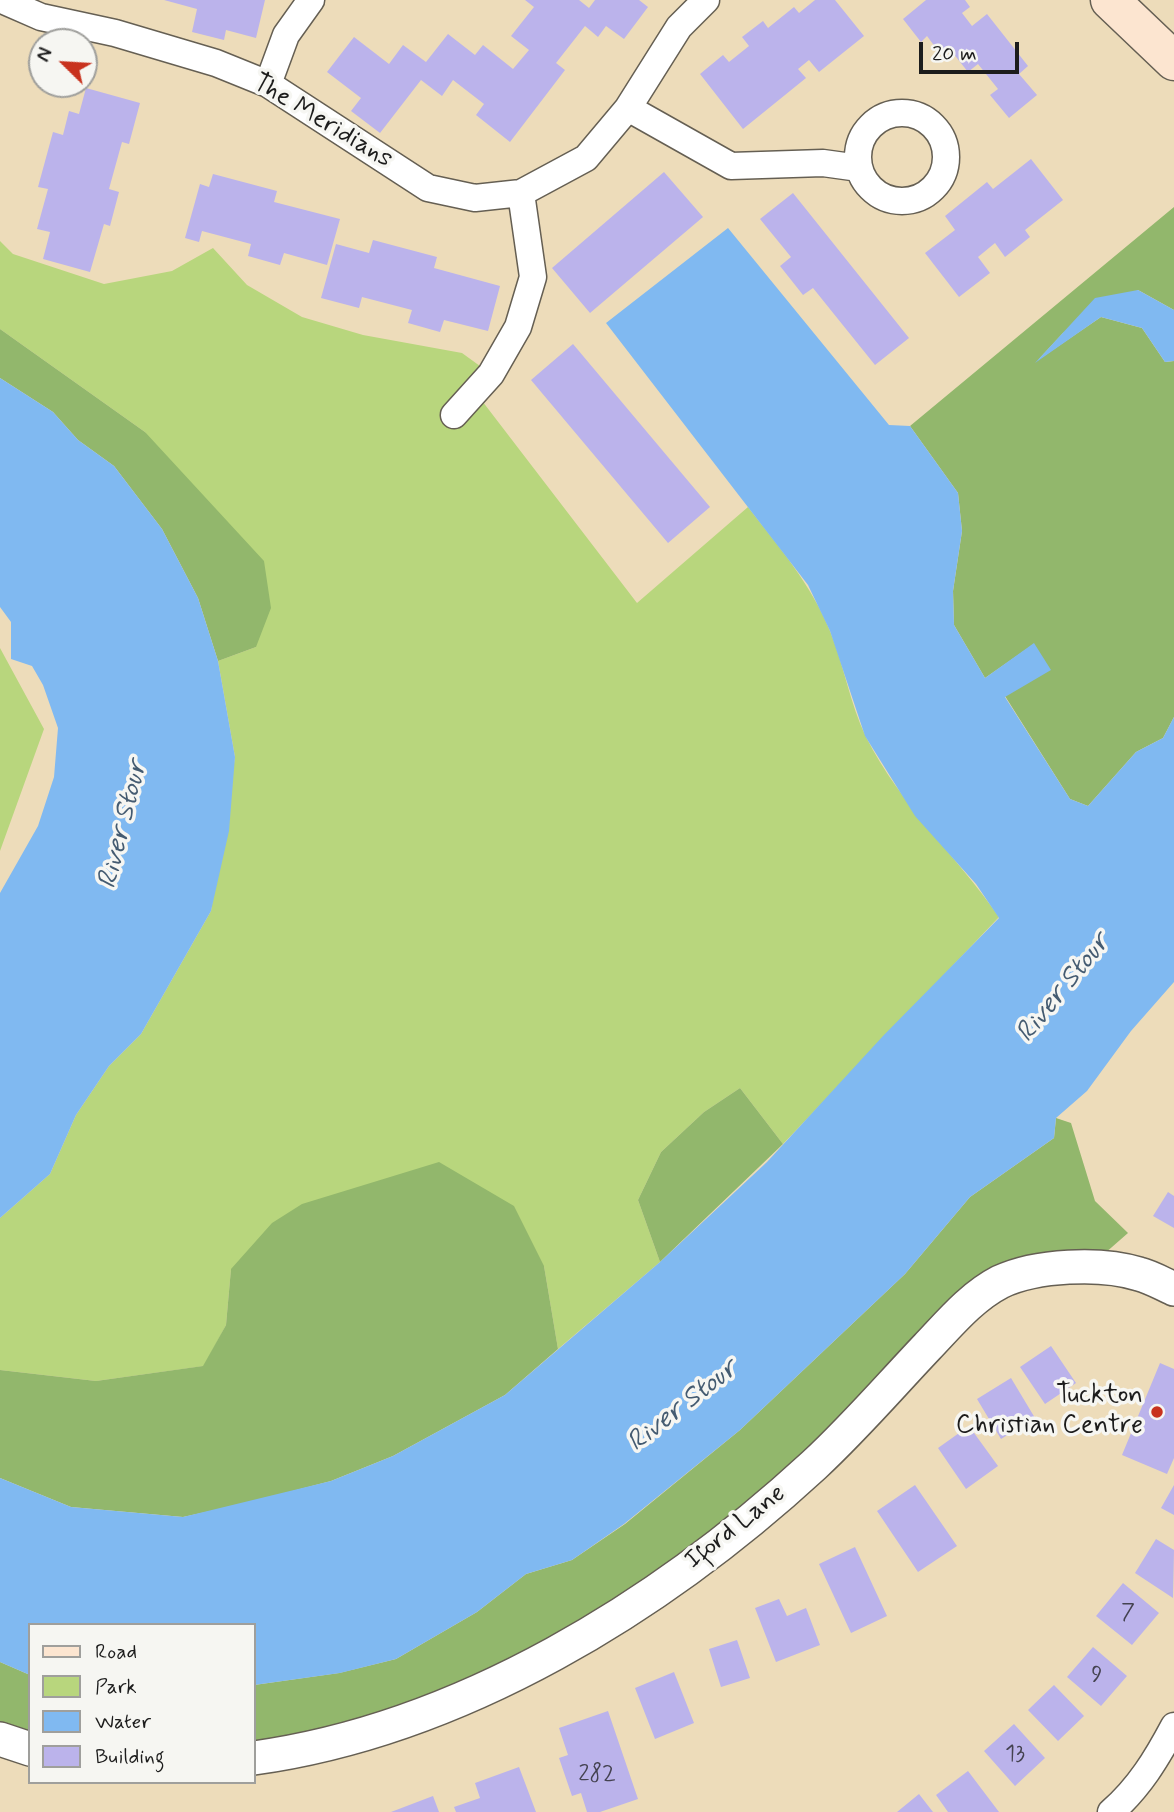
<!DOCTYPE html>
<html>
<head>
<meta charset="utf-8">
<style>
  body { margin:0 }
  #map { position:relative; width:1174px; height:1812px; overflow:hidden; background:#eddcba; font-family:Mynerve,sans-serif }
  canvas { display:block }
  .legend { position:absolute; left:28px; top:1623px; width:228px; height:161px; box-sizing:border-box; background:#f6f6f2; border:2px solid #9f9f9c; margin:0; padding:9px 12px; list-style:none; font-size:21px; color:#1c1c1c }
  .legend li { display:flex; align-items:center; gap:14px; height:35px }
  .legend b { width:35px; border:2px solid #9f9f9c }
  .north { position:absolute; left:28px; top:28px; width:70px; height:70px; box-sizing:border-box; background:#f6f6f2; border:2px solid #9f9f9c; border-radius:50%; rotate:294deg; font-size:19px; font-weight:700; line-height:28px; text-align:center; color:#1c1c1c }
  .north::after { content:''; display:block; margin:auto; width:24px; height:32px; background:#c8321e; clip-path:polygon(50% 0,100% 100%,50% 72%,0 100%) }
  .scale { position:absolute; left:919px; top:42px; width:100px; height:32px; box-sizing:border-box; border:4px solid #1c1c1c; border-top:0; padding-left:9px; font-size:21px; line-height:24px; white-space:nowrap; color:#1c1c1c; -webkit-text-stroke:5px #f6f6f2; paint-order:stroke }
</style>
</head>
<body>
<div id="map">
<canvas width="1174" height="1812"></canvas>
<ul class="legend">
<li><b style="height:9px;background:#fce5d0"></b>Road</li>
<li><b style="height:19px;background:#b8d67d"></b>Park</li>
<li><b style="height:19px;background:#80b9f1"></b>Water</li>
<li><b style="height:19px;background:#bbb3eb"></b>Building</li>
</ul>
<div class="north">N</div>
<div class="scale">20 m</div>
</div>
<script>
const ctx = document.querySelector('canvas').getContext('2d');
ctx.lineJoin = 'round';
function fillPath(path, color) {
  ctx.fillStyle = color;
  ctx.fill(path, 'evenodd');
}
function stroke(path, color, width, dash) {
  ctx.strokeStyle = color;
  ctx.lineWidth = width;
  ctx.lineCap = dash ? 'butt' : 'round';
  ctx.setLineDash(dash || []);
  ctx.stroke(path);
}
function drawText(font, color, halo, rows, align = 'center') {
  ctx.font = font + ' Mynerve,sans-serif';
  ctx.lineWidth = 7;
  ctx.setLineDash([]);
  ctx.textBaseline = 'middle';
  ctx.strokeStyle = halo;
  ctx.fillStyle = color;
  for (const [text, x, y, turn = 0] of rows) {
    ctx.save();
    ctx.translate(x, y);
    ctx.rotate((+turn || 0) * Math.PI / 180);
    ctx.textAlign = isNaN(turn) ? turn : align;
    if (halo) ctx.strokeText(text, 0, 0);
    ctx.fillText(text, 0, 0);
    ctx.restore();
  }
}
const green = new Path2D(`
  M 0,241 L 13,254 L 104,284 L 172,271 L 213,248 L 247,285 L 302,317 L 363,335 L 462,353 L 491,374 L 476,393 L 637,603 L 748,507 C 779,547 811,584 830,631 C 844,665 850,704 866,737 C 901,806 956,855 999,917 L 783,1144 L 740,1088 L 704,1112 L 661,1152 L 638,1200 L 660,1262 L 558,1349 L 544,1266 L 231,1269 L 226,1325 L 204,1366 L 96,1381 L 0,1370 L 0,1218 L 50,1174 L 76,1115 L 109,1066 L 141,1034 L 211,911 L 235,757 L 218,661 L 256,647 L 145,432 L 0,329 Z
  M 0,648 L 44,729 L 0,851 Z`);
const forest = new Path2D(`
  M 1174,207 L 1174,310 L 1138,290 L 1063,333 L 1038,360 L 1101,317 L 1142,328 L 1165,362 L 1174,361 L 1174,717 L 1163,738 L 1136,752 L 1088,806 L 1070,799 L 1005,696 L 1034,644 L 985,678 L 954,625 L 953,591 L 962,531 L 958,493 L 910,426 Z
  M 0,329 L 145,432 L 264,561 L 271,608 L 256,647 L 218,661 L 198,598 L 162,529 L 114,466 L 78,440 L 53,412 L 0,378 Z
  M 740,1088 L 783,1144 L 660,1262 L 638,1200 L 661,1152 L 704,1112 Z
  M 1056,1118 L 1071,1123 L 1095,1201 L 1128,1233 L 1088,1268 L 1000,1283 L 815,1464 L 506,1680 L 254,1758 L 254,1685 L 339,1673 L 396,1659 L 477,1612 L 526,1574 L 572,1560 L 625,1524 L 740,1430 L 905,1274 L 970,1197 L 1054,1138 Z
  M 439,1162 L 514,1206 L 544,1266 L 558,1349 L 505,1395 L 393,1456 L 331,1481 L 243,1504 L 183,1517 L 71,1507 L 0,1478 L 0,1370 L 96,1381 L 203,1366 L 226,1325 L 231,1269 L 272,1223 L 302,1204 Z
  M 0,1662 L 30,1675 L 30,1749 L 0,1739 Z`);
const water = new Path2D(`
  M 728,228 L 889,425 L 910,426 L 958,493 L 962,531 L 953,591 L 954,625 L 985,678 L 1034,643 L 1051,670 L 1005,697 L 1070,799 L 1088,806 L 1136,752 L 1163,738 L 1174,717 L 1174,982 L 1131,1031 L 1087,1091 L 1056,1118 L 1054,1138 L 970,1197 L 905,1274 L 740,1430 L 624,1524 L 572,1560 L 526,1574 L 477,1612 L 396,1659 L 340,1673 L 254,1685 L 254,1625 L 30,1625 L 30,1675 L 0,1662 L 0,1478 L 71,1507 L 183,1517 L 331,1481 L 393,1456 L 505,1395 L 660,1262 L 767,1162 L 883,1036 L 999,918 L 976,884 L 915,816 L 865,736 L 830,631 L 808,585 L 606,323 Z
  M 1138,290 L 1174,310 L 1174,361 L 1165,362 L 1142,328 L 1101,317 L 1035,363 L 1095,298 Z
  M 0,378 L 53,412 L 78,440 L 114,466 L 162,529 L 198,598 L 218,661 L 235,757 L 229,831 L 211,911 L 141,1034 L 109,1066 L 76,1115 L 50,1174 L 0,1218 L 0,893 L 38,826 L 54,777 L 58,728 L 43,685 L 32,666 L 11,659 L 11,622 L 0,607 Z`);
const building = new Path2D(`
  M 164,0 L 265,0 L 256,38 L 226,30 L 224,40 L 192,32 L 197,9 Z
  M 525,0 L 579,0 L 589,8 L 595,0 L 639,0 L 648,7 L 624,39 L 606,26 L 598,37 L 585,26 L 556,63 L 565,70 L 510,142 L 476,115 L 484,104 L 453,80 L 442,96 L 421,80 L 380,133 L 351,111 L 361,98 L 327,72 L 354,37 L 389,64 L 403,45 L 426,62 L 448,34 L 475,55 L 483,45 L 513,69 L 529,50 L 511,36 L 534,7 Z
  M 815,0 L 835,0 L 864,36 L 819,72 L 809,60 L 798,69 L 806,78 L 743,129 L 700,74 L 723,55 L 729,62 L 749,46 L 742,37 L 763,21 L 768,28 L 794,7 L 799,13 Z
  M 926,0 L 965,0 L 970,7 L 962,13 L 972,26 L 987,14 L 1028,66 L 1019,74 L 1037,95 L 1009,118 L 990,95 L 998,89 L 978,64 L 968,72 L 949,48 L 941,55 L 927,36 L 921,42 L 903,19 Z
  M 86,88 L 140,103 L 129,144 L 122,142 L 109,189 L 119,192 L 110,226 L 104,224 L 90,272 L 43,259 L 50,232 L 37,229 L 48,189 L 38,187 L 53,132 L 63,135 L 69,111 L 79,114 Z
  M 1031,159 L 1063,200 L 1025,230 L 1030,237 L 1005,257 L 995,243 L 978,257 L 990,273 L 959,297 L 925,253 L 955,230 L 945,216 L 987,182 L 993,189 Z
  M 664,172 L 703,217 L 590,313 L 552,268 Z
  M 213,174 L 277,191 L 274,202 L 340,219 L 327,265 L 284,253 L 280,265 L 248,256 L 251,244 L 202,231 L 199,242 L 185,238 L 200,184 L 209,187 Z
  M 793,193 L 909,338 L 875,365 L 813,288 L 803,295 L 780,266 L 791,257 L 760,219 Z
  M 373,240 L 437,257 L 434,268 L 500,286 L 488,331 L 444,320 L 440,332 L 408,323 L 412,310 L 362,297 L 359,308 L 321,298 L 336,244 L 369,253 Z
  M 573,344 L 710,507 L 668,543 L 531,380 Z
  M 1168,1192 L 1174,1196 L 1174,1228 L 1153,1216 Z
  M 1051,1346 L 1076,1383 L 1045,1404 L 1020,1367 Z
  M 1160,1363 L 1174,1369 L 1174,1458 L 1167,1474 L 1122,1455 Z
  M 1011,1378 L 1035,1418 L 1001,1439 L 977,1399 Z
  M 969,1426 L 998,1466 L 966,1489 L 938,1448 Z
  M 915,1485 L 957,1546 L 918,1572 L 877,1511 Z
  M 1174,1485 L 1174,1515 L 1161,1508 Z
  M 1156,1539 L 1174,1550 L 1173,1598 L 1135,1573 Z
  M 855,1547 L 887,1616 L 851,1633 L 819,1564 Z
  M 1123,1583 L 1159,1613 L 1132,1645 L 1096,1616 Z
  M 779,1599 L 787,1616 L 806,1608 L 820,1645 L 776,1662 L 755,1608 Z
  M 737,1640 L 750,1678 L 721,1687 L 709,1649 Z
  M 1093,1647 L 1127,1676 L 1101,1706 L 1067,1677 Z
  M 674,1672 L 694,1723 L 655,1739 L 635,1688 Z
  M 1054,1685 L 1084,1716 L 1058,1741 L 1028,1710 Z
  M 608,1711 L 638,1799 L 600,1812 L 587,1812 L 581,1793 L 572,1796 L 559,1758 L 568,1755 L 559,1728 Z
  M 1014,1724 L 1045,1758 L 1015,1786 L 984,1751 Z
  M 519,1767 L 536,1812 L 456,1812 L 454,1807 L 480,1798 L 475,1783 Z
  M 968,1771 L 999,1812 L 948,1812 L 936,1795 Z
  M 919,1794 L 933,1812 L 897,1812 Z
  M 433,1796 L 439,1812 L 391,1812 Z`);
const minor = new Path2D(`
  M 2,0 L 41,17 L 115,33 L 216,63 L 268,84 L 428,188 L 475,198 L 521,193 L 586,158 L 628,108 L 679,27 L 706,0
  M 268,84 L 286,35 L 311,0
  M 628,108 L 731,166 L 823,163 L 859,168
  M858 157a44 44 0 1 1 88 0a44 44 0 1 1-88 0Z
  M 454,415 L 491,374 L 518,327 L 533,277 L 521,193
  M 1111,1812 C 1139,1788 1157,1758 1174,1726`);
const tertiary = new Path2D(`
  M 0,1739 L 30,1749
  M 254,1758 C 462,1729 661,1606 814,1465 C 854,1428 890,1386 927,1347 C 949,1324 971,1297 1000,1282 C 1036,1265 1101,1262 1139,1274 C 1151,1277 1163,1284 1174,1289`);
const secondary = new Path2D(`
  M 1110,0 L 1174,61`);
const markers = [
  [1157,1412,7,"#c8321e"]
];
const numberNames = [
  ["7",1128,1614],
  ["9",1097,1676],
  ["13",1015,1755],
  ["282",597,1775]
];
const streetNames = [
  ["The Meridians",322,122,31],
  ["Iford Lane",736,1528,-38]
];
const poiNames = [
  ["Tuckton",1143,1397],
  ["Christian Centre",1143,1427]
];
const waterNames = [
  ["River Stour",124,825,-76],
  ["River Stour",1064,989,-51],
  ["River Stour",683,1407,-38]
];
fillPath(green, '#b8d67d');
fillPath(forest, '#92b76c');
fillPath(water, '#80b9f1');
fillPath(building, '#bbb3eb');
stroke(minor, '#655f53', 29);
stroke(tertiary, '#655f53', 36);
stroke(secondary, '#655f53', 41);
stroke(minor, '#fff', 26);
stroke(tertiary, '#fff', 33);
stroke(secondary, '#fce5d0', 38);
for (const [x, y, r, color] of markers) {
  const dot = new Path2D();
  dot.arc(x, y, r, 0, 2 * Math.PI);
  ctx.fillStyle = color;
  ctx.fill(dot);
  stroke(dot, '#f6f6f2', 2.5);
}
drawText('23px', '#444250', null, numberNames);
drawText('26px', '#1c1c1c', '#f6f6f2', streetNames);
drawText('26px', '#1c1c1c', '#f6f6f2', poiNames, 'right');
drawText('italic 28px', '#445b71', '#f6f6f2', waterNames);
</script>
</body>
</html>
